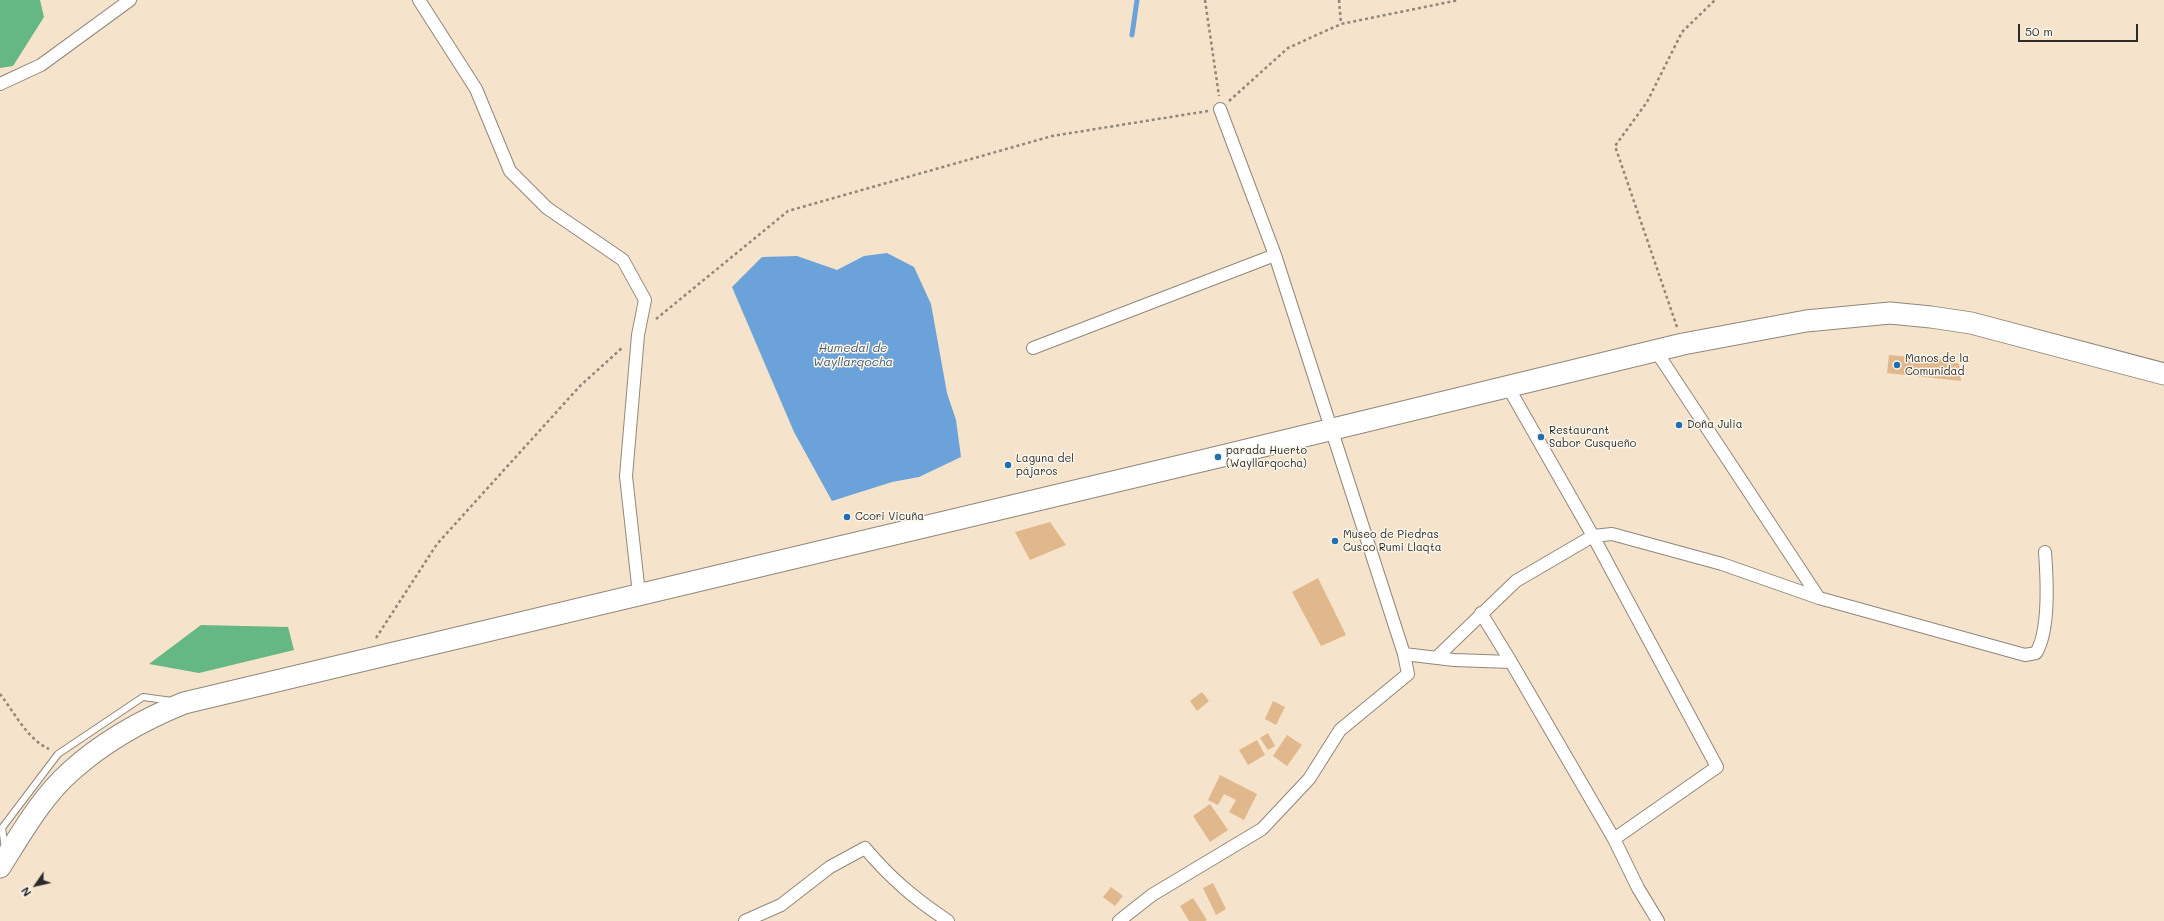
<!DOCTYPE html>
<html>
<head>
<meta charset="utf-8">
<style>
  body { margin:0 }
  #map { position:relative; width:2164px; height:921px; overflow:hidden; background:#f6e3cb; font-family:Mali,sans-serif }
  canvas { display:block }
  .north { position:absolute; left:16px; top:865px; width:40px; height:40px; -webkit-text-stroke:3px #fbf7ec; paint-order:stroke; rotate:236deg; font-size:11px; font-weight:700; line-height:16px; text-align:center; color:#2b2b2b }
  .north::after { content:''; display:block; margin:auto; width:14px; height:18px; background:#2b2b2b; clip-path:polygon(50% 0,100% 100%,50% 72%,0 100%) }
  .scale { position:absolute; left:2018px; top:24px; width:120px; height:18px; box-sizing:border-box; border:2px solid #2b2b2b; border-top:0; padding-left:5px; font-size:12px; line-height:14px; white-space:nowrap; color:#2b2b2b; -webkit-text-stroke:3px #fbf7ec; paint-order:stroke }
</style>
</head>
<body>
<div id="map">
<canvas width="2164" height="921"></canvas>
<div class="north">N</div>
<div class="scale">50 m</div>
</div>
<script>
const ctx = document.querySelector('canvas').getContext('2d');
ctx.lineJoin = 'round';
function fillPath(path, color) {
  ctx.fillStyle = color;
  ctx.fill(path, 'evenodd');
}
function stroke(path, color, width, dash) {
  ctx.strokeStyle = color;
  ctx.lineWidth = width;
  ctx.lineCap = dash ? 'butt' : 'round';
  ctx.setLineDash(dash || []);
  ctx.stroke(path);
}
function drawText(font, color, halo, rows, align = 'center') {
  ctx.font = font + ' Mali,sans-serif';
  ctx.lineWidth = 3;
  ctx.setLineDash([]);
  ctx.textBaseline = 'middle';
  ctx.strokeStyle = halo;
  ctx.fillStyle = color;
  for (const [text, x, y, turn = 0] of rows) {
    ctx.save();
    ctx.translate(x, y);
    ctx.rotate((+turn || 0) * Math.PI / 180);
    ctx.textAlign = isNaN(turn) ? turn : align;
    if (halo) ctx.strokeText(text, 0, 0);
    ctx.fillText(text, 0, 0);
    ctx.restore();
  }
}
const forest = new Path2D(`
  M 0,0 L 40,0 L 44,17 L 13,66 L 0,68 Z
  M 201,625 L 288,627 L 294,650 L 199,673 L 149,664 Z`);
const water = new Path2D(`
  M 887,253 L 914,267 L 931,304 L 947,393 L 956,420 L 961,457 L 919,477 L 892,482 L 832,501 L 794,432 L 732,287 L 762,257 L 797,256 L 837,270 L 864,256 Z`);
const stream = new Path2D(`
  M 1132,35 L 1137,0`);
const building = new Path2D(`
  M 1889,355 L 1948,360 L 1959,364 L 1961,381 L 1887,373 Z
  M 1050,522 L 1066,545 L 1030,560 L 1015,532 Z
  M 1318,578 L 1346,635 L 1321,646 L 1292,592 Z
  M 1202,692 L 1209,701 L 1197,711 L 1190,701 Z
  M 1273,701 L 1285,707 L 1276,725 L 1265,719 Z
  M 1268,733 L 1275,746 L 1268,750 L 1260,738 Z
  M 1287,735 L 1302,745 L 1287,766 L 1273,756 Z
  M 1257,740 L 1265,755 L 1248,765 L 1239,750 Z
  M 1220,775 L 1257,794 L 1244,820 L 1229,812 L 1236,800 L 1224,794 L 1218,805 L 1208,800 Z
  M 1210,804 L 1228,830 L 1210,842 L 1193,816 Z
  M 1213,883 L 1226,909 L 1216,915 L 1203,888 Z
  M 1111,887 L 1123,896 L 1115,906 L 1103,897 Z
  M 1193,898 L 1207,920 L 1205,921 L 1189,921 L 1180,906 Z`);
const path = new Path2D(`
  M 1205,0 L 1219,96
  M 1339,0 L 1341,24
  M 1229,101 L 1288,48 L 1341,24 L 1459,0
  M 656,319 L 788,211 L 1052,136 L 1208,111
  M 1677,327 L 1615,146 L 1647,102 L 1682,32 L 1715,0
  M 376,638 L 437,544 L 580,386 L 623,347
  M 0,694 C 14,712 28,740 49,749`);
const service = new Path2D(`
  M 5,848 L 2,828 L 58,754 L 143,697 L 172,701`);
const minor = new Path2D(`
  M 419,0 L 476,89 L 510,171 L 547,208 L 623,260 L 645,300 L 638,335 L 626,476 L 639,594
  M 0,84 L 41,65 L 130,0
  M 1220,109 L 1275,255 L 1404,654 L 1454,660 L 1511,662 L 1614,839 L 1638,888 L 1658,921
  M 1033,348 L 1275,255
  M 1656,351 L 1819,598
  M 1508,387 L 1593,536 L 1717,767 L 1614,839
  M 1481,613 L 1511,662
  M 1436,658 L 1516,581 L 1593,536 L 1612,534 L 1722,564 L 1819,598 L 2025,655 L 2036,653 C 2050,630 2047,579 2045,552
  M 745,921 L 781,905 L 830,867 L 865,848 C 891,879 915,899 948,921
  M 1119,921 L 1152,895 L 1262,829 L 1309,779 L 1340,730 L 1408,674 L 1404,654`);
const trunk = new Path2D(`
  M 0,867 C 21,834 41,798 70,772 C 104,741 142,720 184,703 L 1218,457 L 1683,344 L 1806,321 L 1890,313 L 1931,317 L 1971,323 L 2164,374`);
const markers = [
  [1897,365,4,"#1f6fb2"],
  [1679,425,4,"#1f6fb2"],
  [1541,437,4,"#1f6fb2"],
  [1218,457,4,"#1f6fb2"],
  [1008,465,4,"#1f6fb2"],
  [847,517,4,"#1f6fb2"],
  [1335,541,4,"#1f6fb2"]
];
const poiNames = [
  ["Manos de la",1905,359],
  ["Comunidad",1905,372],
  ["Doña Julia",1687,425],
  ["Restaurant",1549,431],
  ["Sabor Cusqueño",1549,444],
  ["parada Huerto",1226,451],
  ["(Wayllarqocha)",1226,464],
  ["Laguna del",1016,459],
  ["pájaros",1016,472],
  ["Ccori Vicuña",855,517],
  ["Museo de Piedras",1343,535],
  ["Cusco Rumi Llaqta",1343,548]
];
const waterNames = [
  ["Humedal de",853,348],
  ["Wayllarqocha",853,362]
];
fillPath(forest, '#65b784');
fillPath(water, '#6ba2d9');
stroke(stream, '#6ba2d9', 5);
fillPath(building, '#e1b88c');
stroke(service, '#90877b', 8);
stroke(minor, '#90877b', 14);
stroke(trunk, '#90877b', 23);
stroke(path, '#90877b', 2.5, [3, 3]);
stroke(service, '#fff', 6);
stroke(minor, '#fff', 12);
stroke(trunk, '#fff', 21);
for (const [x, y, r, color] of markers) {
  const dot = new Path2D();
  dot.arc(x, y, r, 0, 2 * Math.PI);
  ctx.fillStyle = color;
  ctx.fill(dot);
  stroke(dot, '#fbf7ec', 1.5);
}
drawText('11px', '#2b2b2b', '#fbf7ec', poiNames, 'left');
drawText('italic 12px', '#455b71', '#fbf7ec', waterNames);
</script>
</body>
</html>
